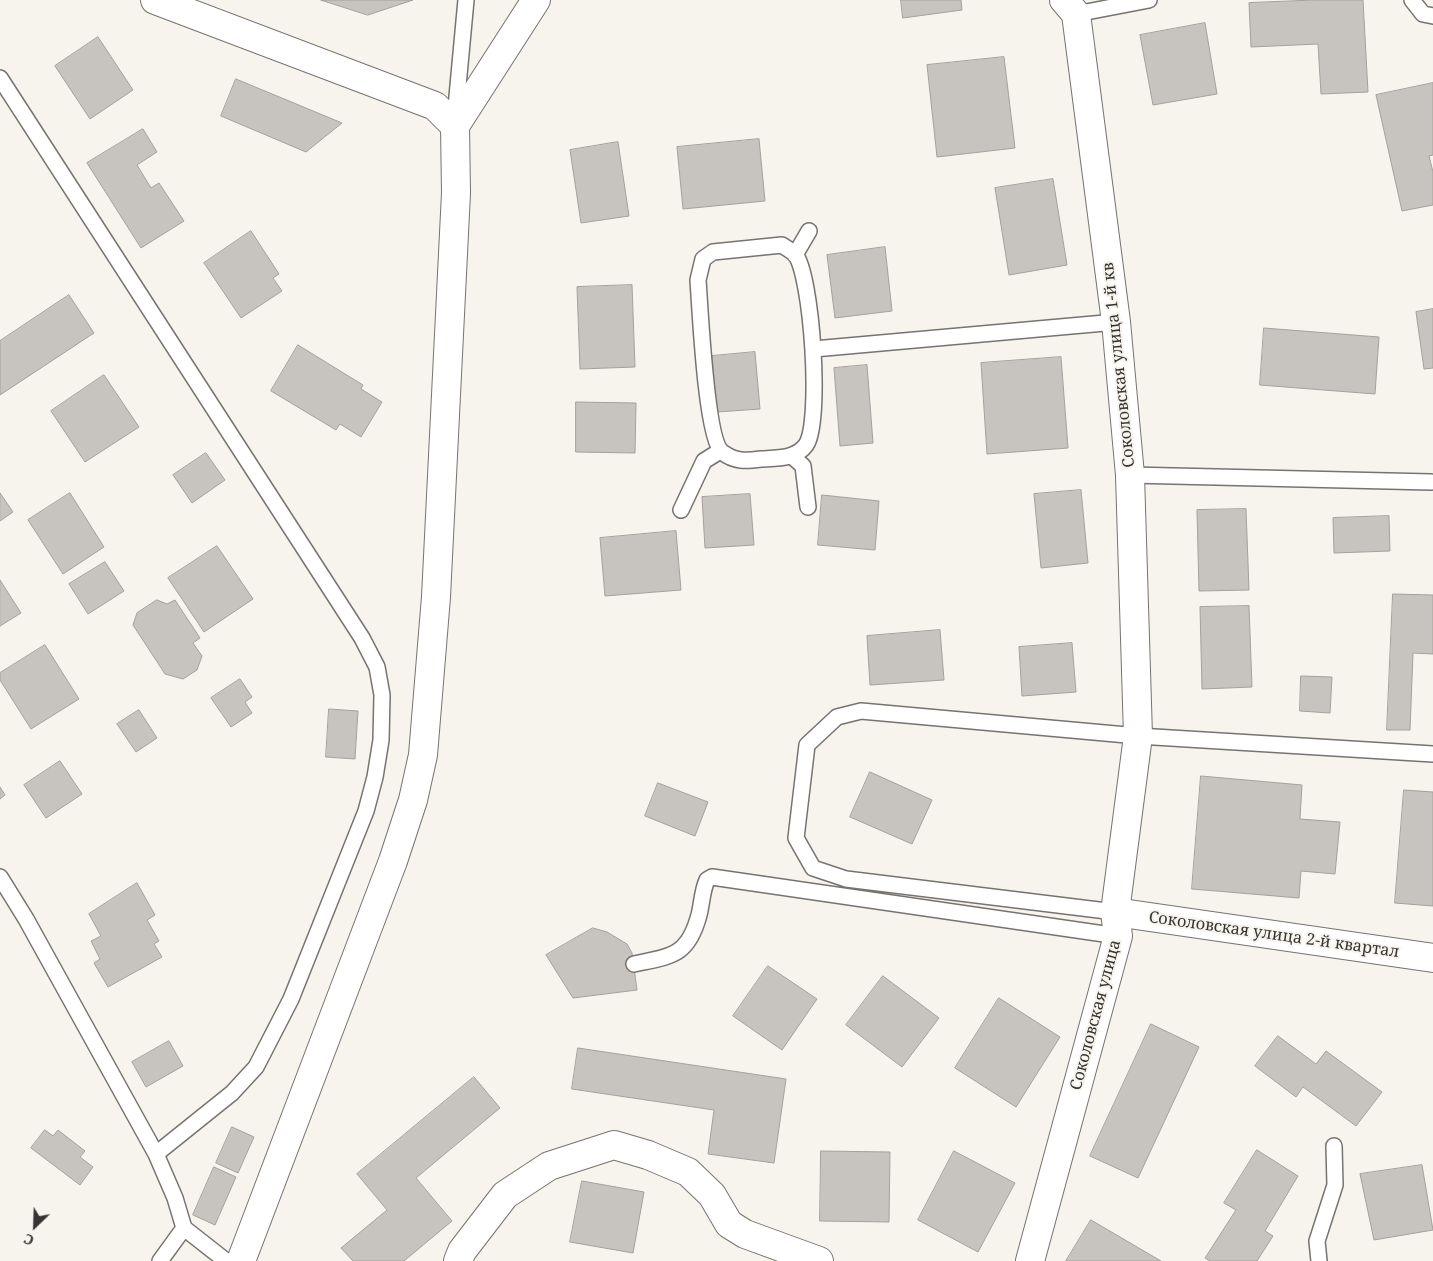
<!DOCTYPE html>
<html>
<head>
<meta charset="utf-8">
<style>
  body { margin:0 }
  #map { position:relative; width:1433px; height:1261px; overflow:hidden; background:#f7f3ed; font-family:"Noto Serif",serif }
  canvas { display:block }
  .north { position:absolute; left:10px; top:1201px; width:50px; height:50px; -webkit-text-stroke:4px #f7f3ed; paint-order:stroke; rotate:204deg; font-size:14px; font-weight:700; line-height:20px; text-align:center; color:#353432 }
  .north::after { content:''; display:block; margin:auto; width:18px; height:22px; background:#353432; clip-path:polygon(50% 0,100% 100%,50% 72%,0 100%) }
</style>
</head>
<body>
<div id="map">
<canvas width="1433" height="1261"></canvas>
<div class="north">С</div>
</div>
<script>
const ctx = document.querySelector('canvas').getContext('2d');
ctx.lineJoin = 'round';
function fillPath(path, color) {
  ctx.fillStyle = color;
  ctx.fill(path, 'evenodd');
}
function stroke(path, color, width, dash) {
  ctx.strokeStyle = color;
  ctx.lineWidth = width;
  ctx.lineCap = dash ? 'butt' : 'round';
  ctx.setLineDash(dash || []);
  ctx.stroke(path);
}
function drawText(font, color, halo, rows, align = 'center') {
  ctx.font = font + ' "Noto Serif",serif';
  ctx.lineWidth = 4;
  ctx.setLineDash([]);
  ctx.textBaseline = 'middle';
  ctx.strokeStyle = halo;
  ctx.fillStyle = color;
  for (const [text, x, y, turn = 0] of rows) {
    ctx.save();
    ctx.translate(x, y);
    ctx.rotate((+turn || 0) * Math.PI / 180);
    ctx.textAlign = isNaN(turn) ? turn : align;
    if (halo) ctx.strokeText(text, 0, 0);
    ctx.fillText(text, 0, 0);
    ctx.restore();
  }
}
const building = new Path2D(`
  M 321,0 L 413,0 L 368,15 Z
  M 901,0 L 961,0 L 962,10 L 903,18 Z
  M 1314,0 L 1363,0 L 1368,92 L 1321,94 L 1318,44 L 1251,47 L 1249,3 Z
  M 1205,23 L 1217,94 L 1153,105 L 1140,35 Z
  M 98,37 L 133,90 L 90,119 L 55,66 Z
  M 1004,57 L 1015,148 L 937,157 L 927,65 Z
  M 236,79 L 342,123 L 306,152 L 221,116 Z
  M 1433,83 L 1433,155 L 1429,156 L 1433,172 L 1433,205 L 1402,211 L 1376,95 Z
  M 143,129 L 157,152 L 137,165 L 151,188 L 159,183 L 184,221 L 141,248 L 87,163 Z
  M 759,139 L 765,201 L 683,209 L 677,147 Z
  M 618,142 L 629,216 L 581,223 L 570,150 Z
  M 1053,179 L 1067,265 L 1009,275 L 995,188 Z
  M 251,231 L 279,274 L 273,278 L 282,291 L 241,318 L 204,263 Z
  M 885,247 L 892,311 L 835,318 L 827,255 Z
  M 632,285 L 635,367 L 580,369 L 577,287 Z
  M 69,295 L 94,333 L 0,395 L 0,341 Z
  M 1433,309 L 1433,368 L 1424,369 L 1416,312 Z
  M 1264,328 L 1379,337 L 1375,394 L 1260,385 Z
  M 298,345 L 363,385 L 361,389 L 382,402 L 361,437 L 340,424 L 336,430 L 271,391 Z
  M 755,352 L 760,409 L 717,412 L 712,356 Z
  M 1061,357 L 1068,448 L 987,454 L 981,363 Z
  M 867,365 L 873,443 L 840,446 L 834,368 Z
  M 104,375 L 139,427 L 85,462 L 51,411 Z
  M 576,402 L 636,403 L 635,453 L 576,452 Z
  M 206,453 L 225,480 L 192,503 L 173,475 Z
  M 1081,490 L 1088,563 L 1041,568 L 1034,494 Z
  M 0,493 L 13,512 L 0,521 Z
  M 70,493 L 104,547 L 63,574 L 28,520 Z
  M 750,494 L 754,545 L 705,548 L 702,497 Z
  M 822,495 L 879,501 L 875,550 L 818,545 Z
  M 1246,509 L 1249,590 L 1199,591 L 1197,510 Z
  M 1389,516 L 1390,551 L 1334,553 L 1333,518 Z
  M 676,531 L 681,590 L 605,596 L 600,538 Z
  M 217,546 L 253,599 L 204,632 L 168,578 Z
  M 105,562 L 124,591 L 88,614 L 69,584 Z
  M 0,580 L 21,613 L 0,626 Z
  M 1393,594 L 1433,595 L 1433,654 L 1413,653 L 1410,730 L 1387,730 Z
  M 157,600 L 167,604 L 175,600 L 200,638 L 193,643 L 202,656 L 197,670 L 183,679 L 165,674 L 133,625 L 137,613 Z
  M 1249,606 L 1252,687 L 1202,689 L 1200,607 Z
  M 940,630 L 944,680 L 870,685 L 867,636 Z
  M 1072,643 L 1076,692 L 1022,696 L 1019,647 Z
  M 45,645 L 79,699 L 31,729 L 0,680 L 0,673 Z
  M 1301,676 L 1332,677 L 1330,713 L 1300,711 Z
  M 240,679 L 252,697 L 245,702 L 252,713 L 231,727 L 211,698 Z
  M 329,709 L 358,711 L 355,759 L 326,757 Z
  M 139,710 L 157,738 L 136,752 L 117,724 Z
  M 60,761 L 82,794 L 46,818 L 24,785 Z
  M 870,772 L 932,800 L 912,844 L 850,817 Z
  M 1201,776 L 1302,785 L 1300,819 L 1340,822 L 1335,874 L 1301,871 L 1299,898 L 1192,889 Z
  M 658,783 L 708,802 L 695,836 L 645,816 Z
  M 0,787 L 5,795 L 0,799 Z
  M 1404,790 L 1433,792 L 1433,906 L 1395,903 Z
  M 137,883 L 155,915 L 147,920 L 159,941 L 154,944 L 162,957 L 108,987 L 94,963 L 100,959 L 91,941 L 101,936 L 89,914 Z
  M 593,928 L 607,932 L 627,944 L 632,953 L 637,990 L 573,998 L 546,955 Z
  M 768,966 L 817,999 L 782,1050 L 733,1016 Z
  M 883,976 L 939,1018 L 902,1067 L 846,1025 Z
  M 999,998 L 1060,1037 L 1016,1107 L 955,1068 Z
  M 1151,1024 L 1199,1047 L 1138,1178 L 1090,1156 Z
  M 1278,1036 L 1316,1064 L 1326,1051 L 1382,1092 L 1356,1126 L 1303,1087 L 1296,1097 L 1255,1066 Z
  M 169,1041 L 183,1066 L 146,1087 L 132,1062 Z
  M 578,1048 L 786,1079 L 774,1163 L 708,1154 L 714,1110 L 572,1089 Z
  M 474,1077 L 500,1108 L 416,1178 L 452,1221 L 404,1261 L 353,1261 L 341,1248 L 387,1210 L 357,1174 Z
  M 232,1127 L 254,1137 L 238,1173 L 216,1163 Z
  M 45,1130 L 53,1136 L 58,1130 L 85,1151 L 80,1157 L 93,1167 L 80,1185 L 31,1148 Z
  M 1257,1150 L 1298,1176 L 1265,1231 L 1273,1236 L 1257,1261 L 1210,1261 L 1205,1258 L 1236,1210 L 1224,1203 Z
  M 821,1151 L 890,1152 L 889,1222 L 820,1221 Z
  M 954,1151 L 1015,1183 L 978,1252 L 918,1220 Z
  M 1422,1165 L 1433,1230 L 1374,1240 L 1360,1174 Z
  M 214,1167 L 236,1177 L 215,1225 L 193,1215 Z
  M 582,1181 L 644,1192 L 633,1253 L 570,1242 Z
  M 1091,1220 L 1161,1261 L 1066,1261 Z`);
const lane = new Path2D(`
  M 1412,0 L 1423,14 L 1433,16
  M 1076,14 L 1149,0
  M 0,78 L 362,638 L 377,667 L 382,695 L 381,740 L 375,777 L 366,811 L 291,999 L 256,1067 L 232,1093 L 156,1154
  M 455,118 L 466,0
  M 782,245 C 786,248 792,251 795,254 C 812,275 822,422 806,445 C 796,459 777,458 761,459 C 746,461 735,462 722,452 C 706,438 700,307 698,280 L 703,259 L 713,252 Z
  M 795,255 L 809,231
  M 814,349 L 1116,322
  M 792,456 L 803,466 L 808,507
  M 1130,475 L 1431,482
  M 681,510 L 704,461 L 720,451
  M 0,877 L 26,919 L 156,1154 L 175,1198 L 184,1228 L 226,1261
  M 1115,912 L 846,879 L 813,868 L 796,838 L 807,745 L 837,717 L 861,711 L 1138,736 L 1433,754
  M 634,964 C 672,956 688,956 699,915 C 702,903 702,891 707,880 L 712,877 L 1118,936
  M 160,1261 L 184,1228
  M 1319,1261 L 1317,1241 L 1335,1185 L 1334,1146`);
const street = new Path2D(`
  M 155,0 L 435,106 L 455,126 L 536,0
  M 1115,912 L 1433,958
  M 458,1261 L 462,1251 L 505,1195 L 549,1166 L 614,1145 L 648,1155 L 688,1172 L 712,1195 L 729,1224 L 745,1234 L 819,1261
  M 1030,1261 L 1118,936 L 1115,912 L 1138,736 L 1130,475 L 1116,322 L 1076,14 L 1064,0`);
const secondary = new Path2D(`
  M 241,1261 L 393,861 L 413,800 L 423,755 L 436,597 L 456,193 L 455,126`);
const streetNames = [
  ["Соколовская улица 1-й кв",1119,365,-96],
  ["Соколовская улица 2-й квартал",1274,935,8],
  ["Соколовская улица",1096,1015,-75]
];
fillPath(building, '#c7c3be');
stroke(building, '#a4a09b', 1);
stroke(lane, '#77736f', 18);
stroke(street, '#77736f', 30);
stroke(secondary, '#77736f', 30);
stroke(lane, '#fff', 15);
stroke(street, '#fff', 28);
stroke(secondary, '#fff', 28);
drawText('16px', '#353432', '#f7f3ed', streetNames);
</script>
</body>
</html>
